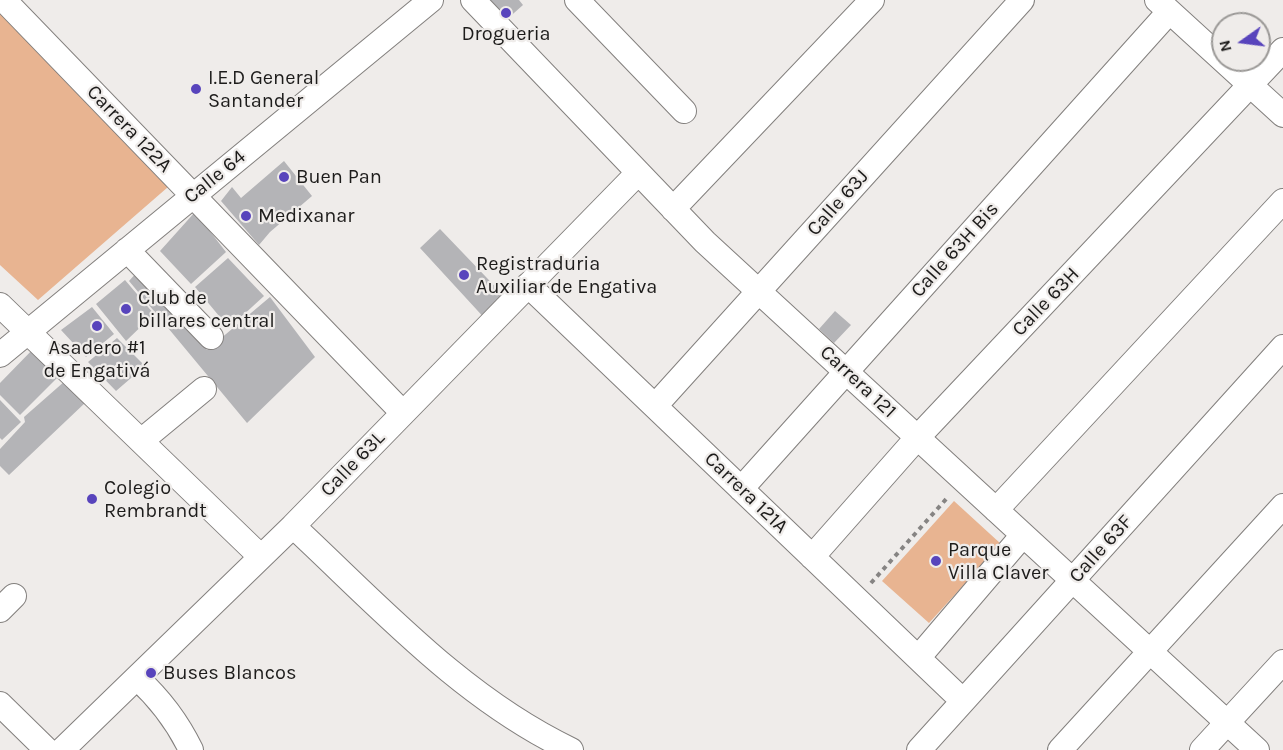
<!DOCTYPE html>
<html>
<head>
<meta charset="utf-8">
<style>
  body { margin:0 }
  #map { position:relative; width:1283px; height:750px; overflow:hidden; background:#efecea; font-family:Karla,sans-serif }
  canvas { display:block }
  .north { position:absolute; left:1211px; top:12px; width:60px; height:60px; box-sizing:border-box; background:#efecea; border:2px solid #9b9997; border-radius:50%; rotate:256deg; font-size:16px; font-weight:700; line-height:24px; text-align:center; color:#1d1c1b }
  .north::after { content:''; display:block; margin:auto; width:21px; height:27px; background:#5844bc; clip-path:polygon(50% 0,100% 100%,50% 72%,0 100%) }
</style>
</head>
<body>
<div id="map">
<canvas width="1283" height="750"></canvas>
<div class="north">N</div>
</div>
<script>
const ctx = document.querySelector('canvas').getContext('2d');
ctx.lineJoin = 'round';
function fillPath(path, color) {
  ctx.fillStyle = color;
  ctx.fill(path, 'evenodd');
}
function stroke(path, color, width, dash) {
  ctx.strokeStyle = color;
  ctx.lineWidth = width;
  ctx.lineCap = dash ? 'butt' : 'round';
  ctx.setLineDash(dash || []);
  ctx.stroke(path);
}
function drawText(font, color, halo, rows, align = 'center') {
  ctx.font = font + ' Karla,sans-serif';
  ctx.lineWidth = 4.5;
  ctx.setLineDash([]);
  ctx.textBaseline = 'middle';
  ctx.strokeStyle = halo;
  ctx.fillStyle = color;
  for (const [text, x, y, turn = 0] of rows) {
    ctx.save();
    ctx.translate(x, y);
    ctx.rotate((+turn || 0) * Math.PI / 180);
    ctx.textAlign = isNaN(turn) ? turn : align;
    if (halo) ctx.strokeText(text, 0, 0);
    ctx.fillText(text, 0, 0);
    ctx.restore();
  }
}
const green = new Path2D(`
  M 0,3 L 168,187 L 38,300 L 0,265 Z
  M 954,501 L 1001,544 L 929,623 L 882,581 Z`);
const building = new Path2D(`
  M 486,0 L 519,0 L 523,5 L 505,21 Z
  M 284,161 L 312,196 L 270,232 L 259,245 L 221,201 L 232,187 L 241,198 Z
  M 195,212 L 226,252 L 191,284 L 160,251 Z
  M 440,229 L 509,301 L 488,322 L 420,248 Z
  M 228,258 L 264,296 L 229,328 L 195,287 Z
  M 138,271 L 207,350 L 270,297 L 315,357 L 247,423 L 129,281 Z
  M 125,280 L 154,314 L 126,341 L 96,304 Z
  M 92,307 L 114,334 L 86,357 L 61,330 Z
  M 835,311 L 851,325 L 834,343 L 819,329 Z
  M 117,338 L 145,366 L 116,391 L 88,362 Z
  M 37,345 L 63,372 L 20,415 L 0,395 L 0,383 Z
  M 65,381 L 86,402 L 9,475 L 0,466 L 0,449 L 25,422 L 24,417 Z
  M 0,400 L 21,422 L 2,440 L 0,438 Z`);
const path = new Path2D(`
  M 871,583 L 948,497`);
const minor = new Path2D(`
  M 4,0 L 403,413
  M 473,0 L 705,242 L 1257,750
  M 577,0 L 684,111
  M 1157,0 L 1283,115
  M 673,209 L 872,0
  M 127,250 L 211,337
  M 528,285 L 963,701
  M 0,305 L 261,557
  M 0,355 L 431,0
  M 655,406 L 1022,0
  M 141,441 L 204,389
  M 741,489 L 1169,12
  M 996,510 L 1283,201
  M 293,526 C 380,607 462,698 571,750
  M 812,557 L 917,438 L 1283,50
  M 0,610 L 14,596
  M 918,658 L 1023,535
  M 137,678 C 160,699 177,721 191,750
  M 0,704 L 47,750
  M 62,750 L 293,526 L 638,173
  M 919,750 L 1283,347
  M 1060,750 L 1283,506
  M 1202,750 L 1283,662`);
const markers = [
  [506,13,6,"#5844bc"],
  [196,89,6,"#5844bc"],
  [284,177,6,"#5844bc"],
  [246,216,6,"#5844bc"],
  [464,275,6,"#5844bc"],
  [126,309,6,"#5844bc"],
  [97,326,6,"#5844bc"],
  [92,499,6,"#5844bc"],
  [936,561,6,"#5844bc"],
  [151,673,6,"#5844bc"]
];
const poiNames = [
  ["Drogueria",506,34,"center"],
  ["I.E.D General",208,78],
  ["Santander",208,101],
  ["Buen Pan",296,177],
  ["Medixanar",258,216],
  ["Registraduria",476,264],
  ["Auxiliar de Engativa",476,287],
  ["Club de",138,298],
  ["billares central",138,321],
  ["Asadero #1",97,348,"center"],
  ["de Engativá",97,371,"center"],
  ["Colegio",104,488],
  ["Rembrandt",104,511],
  ["Parque",948,550],
  ["Villa Claver",948,573],
  ["Buses Blancos",163,673]
];
const streetNames = [
  ["Carrera 122A",129,129,46],
  ["Calle 64",215,177,-39],
  ["Calle 63J",838,203,-48],
  ["Calle 63H Bis",955,250,-48],
  ["Calle 63H",1046,302,-46],
  ["Carrera 121",858,382,43],
  ["Calle 63L",353,464,-46],
  ["Carrera 121A",746,493,44],
  ["Calle 63F",1101,549,-48]
];
fillPath(green, '#e8b491');
fillPath(building, '#b4b4b7');
stroke(minor, '#827f7d', 26);
stroke(path, '#868483', 4, [4.5, 4.5]);
stroke(minor, '#fff', 24);
for (const [x, y, r, color] of markers) {
  const dot = new Path2D();
  dot.arc(x, y, r, 0, 2 * Math.PI);
  ctx.fillStyle = color;
  ctx.fill(dot);
  stroke(dot, '#efecea', 2);
}
drawText('20px', '#1d1c1b', '#efecea', poiNames, 'left');
drawText('20px', '#1d1c1b', '#efecea', streetNames);
</script>
</body>
</html>
